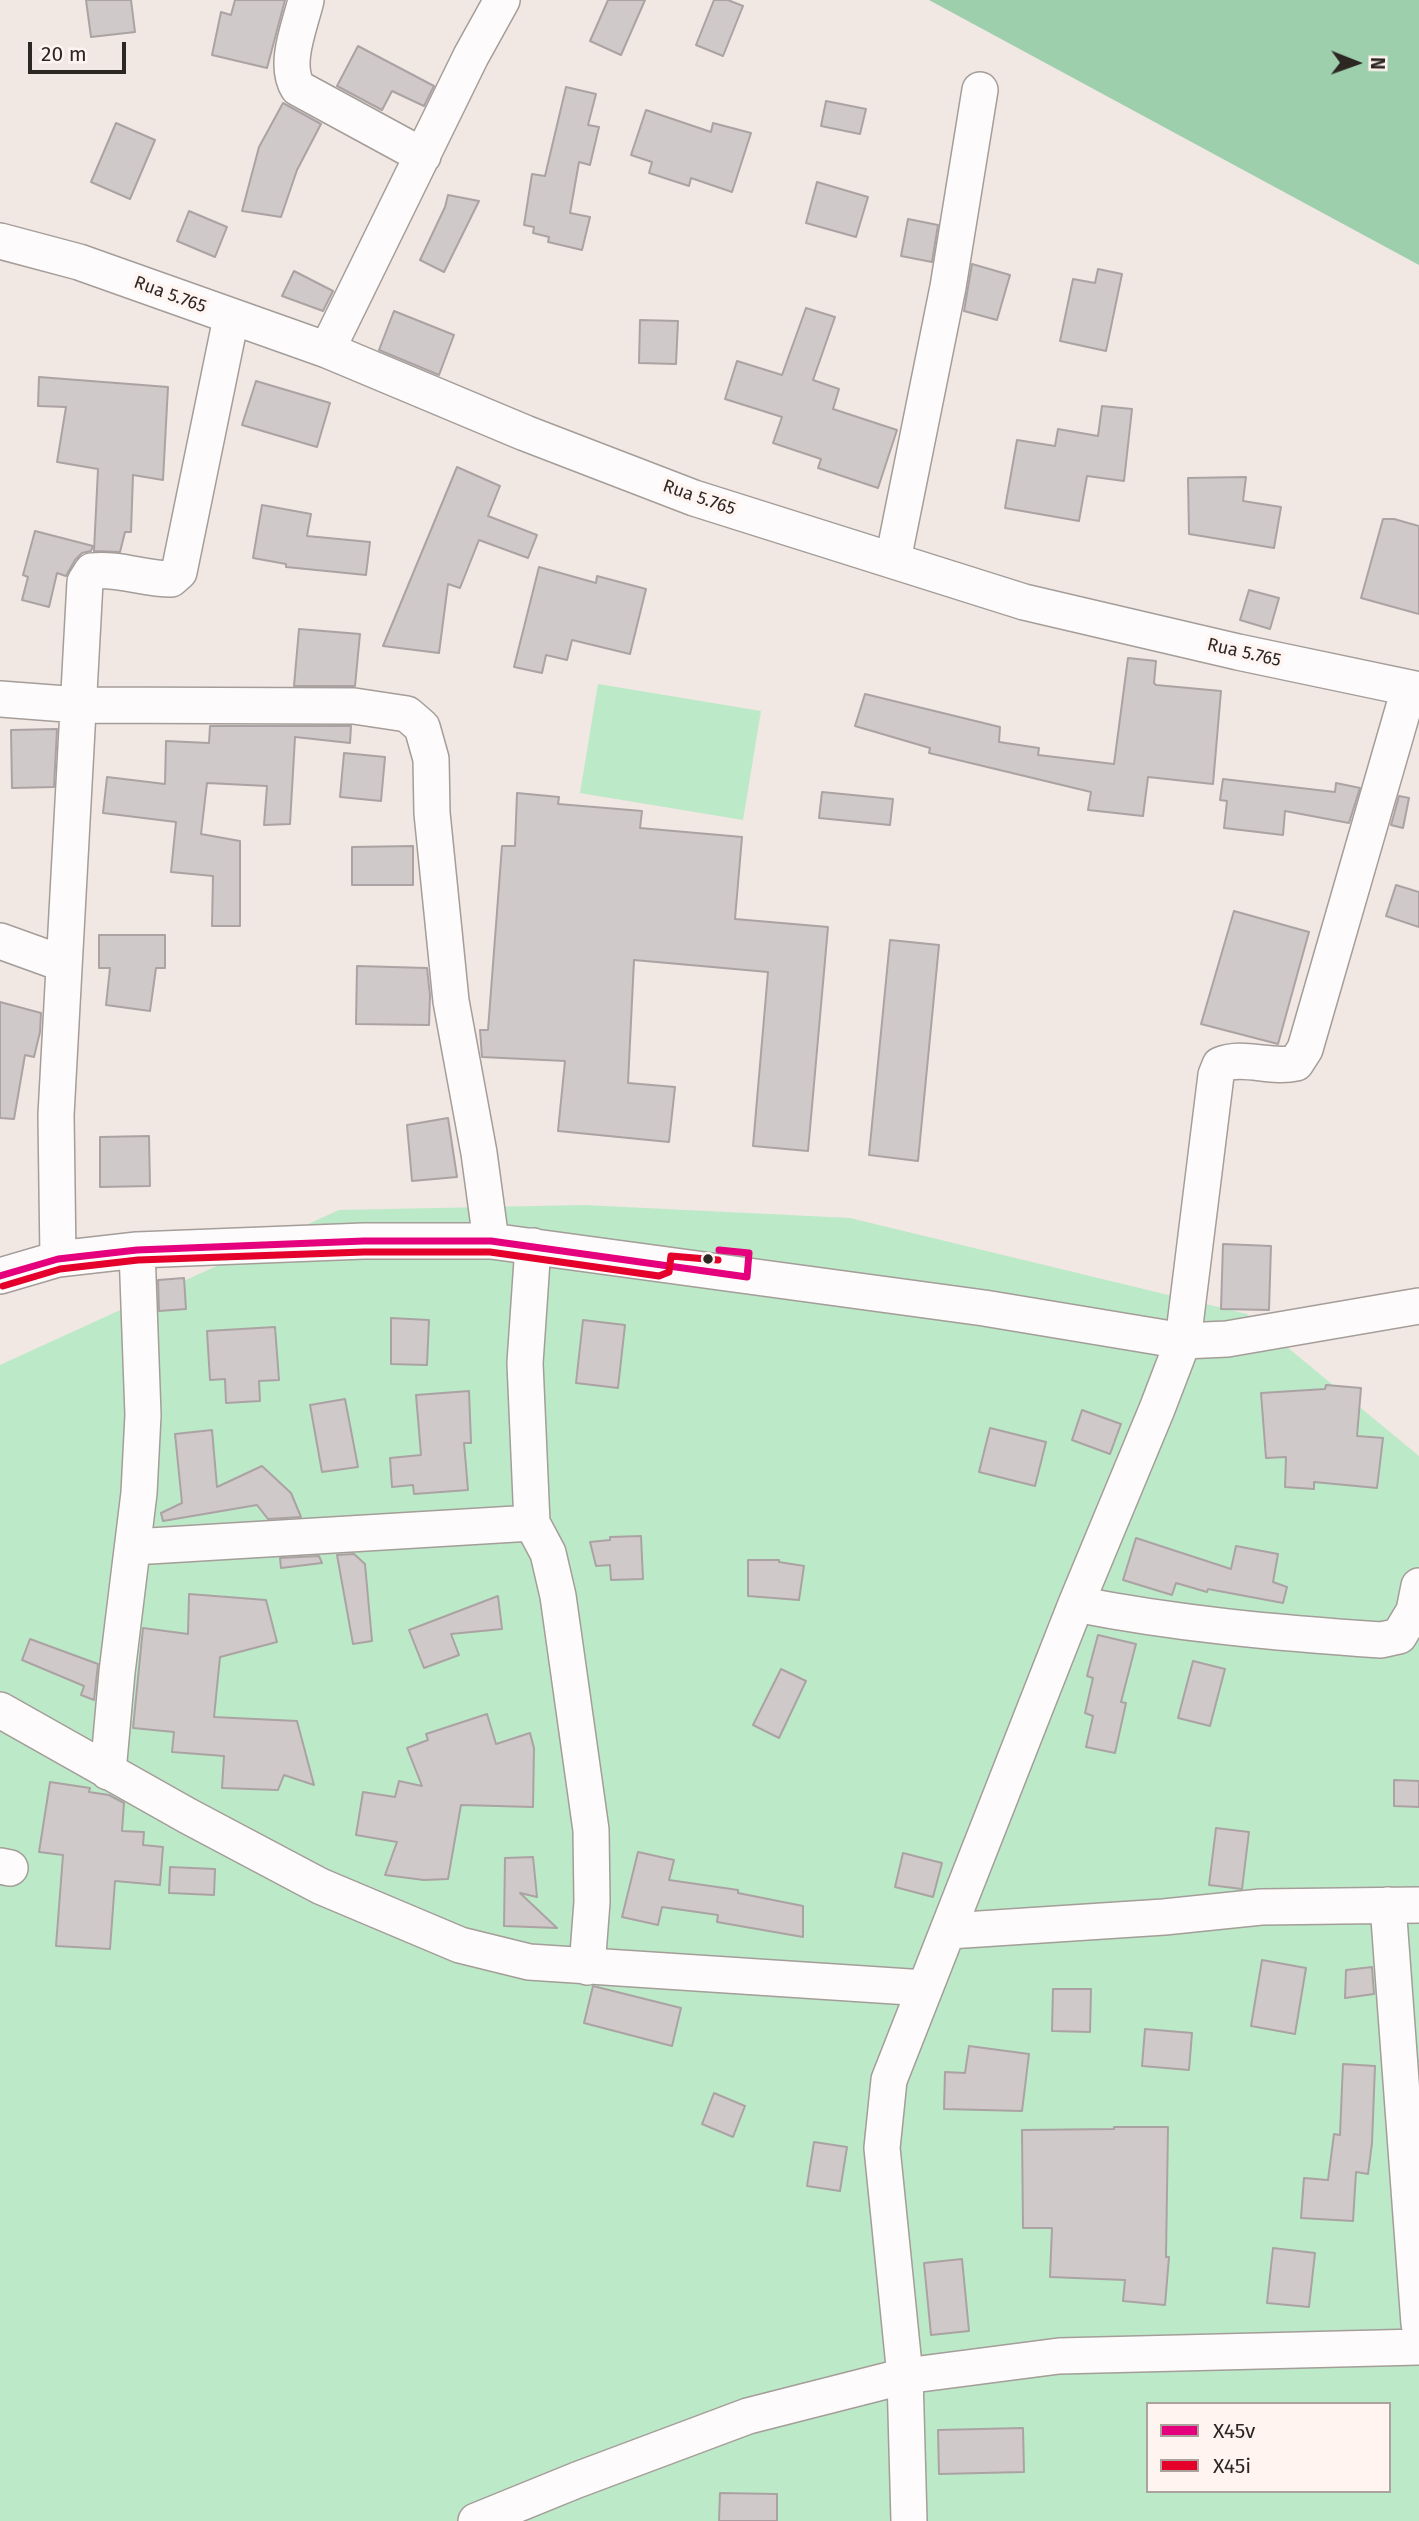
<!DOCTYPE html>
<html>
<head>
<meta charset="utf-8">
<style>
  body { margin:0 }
  #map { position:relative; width:1419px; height:2521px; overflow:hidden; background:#f1e7e3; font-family:"Fira Sans",sans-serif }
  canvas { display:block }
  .legend { position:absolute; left:1146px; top:2402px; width:245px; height:91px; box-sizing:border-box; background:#fff4ef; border:2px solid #aba29e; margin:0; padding:9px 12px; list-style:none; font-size:21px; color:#2d2724 }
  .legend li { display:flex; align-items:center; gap:14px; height:35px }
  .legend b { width:35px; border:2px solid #aba29e }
  .north { position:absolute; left:1321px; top:28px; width:70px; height:70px; -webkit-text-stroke:5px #fff4ef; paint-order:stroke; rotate:91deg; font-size:19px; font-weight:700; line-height:28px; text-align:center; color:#2d2724 }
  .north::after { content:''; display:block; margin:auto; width:24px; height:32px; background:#2d2724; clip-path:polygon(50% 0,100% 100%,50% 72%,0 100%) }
  .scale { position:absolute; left:28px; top:42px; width:98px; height:32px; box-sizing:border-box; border:4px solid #2d2724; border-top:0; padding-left:9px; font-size:21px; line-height:24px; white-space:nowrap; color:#2d2724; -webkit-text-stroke:5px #fff4ef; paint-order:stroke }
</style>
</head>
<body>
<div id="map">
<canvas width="1419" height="2521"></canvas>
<ul class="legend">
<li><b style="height:9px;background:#e5007d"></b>X45v</li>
<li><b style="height:9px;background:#e4002b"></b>X45i</li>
</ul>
<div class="north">N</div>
<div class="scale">20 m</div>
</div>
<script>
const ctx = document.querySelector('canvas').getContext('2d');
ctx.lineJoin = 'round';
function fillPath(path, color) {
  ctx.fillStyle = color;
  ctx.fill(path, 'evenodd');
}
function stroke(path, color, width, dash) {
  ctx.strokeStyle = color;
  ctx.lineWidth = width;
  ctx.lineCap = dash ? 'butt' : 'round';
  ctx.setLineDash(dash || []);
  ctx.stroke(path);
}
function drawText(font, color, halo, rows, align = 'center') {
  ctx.font = font + ' "Fira Sans",sans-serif';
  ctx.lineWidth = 7;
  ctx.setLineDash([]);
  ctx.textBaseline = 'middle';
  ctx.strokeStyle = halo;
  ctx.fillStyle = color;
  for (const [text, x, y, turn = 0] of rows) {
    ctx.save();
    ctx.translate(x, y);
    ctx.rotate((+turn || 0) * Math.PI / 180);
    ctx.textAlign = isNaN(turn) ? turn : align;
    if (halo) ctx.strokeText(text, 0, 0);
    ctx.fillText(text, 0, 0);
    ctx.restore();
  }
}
const green = new Path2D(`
  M 598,684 L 761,711 L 743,820 L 580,793 Z
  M 584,1205 L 850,1218 L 1247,1314 L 1419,1456 L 1419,2521 L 0,2521 L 0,1365 L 339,1210 ZM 1148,2404 L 1389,2404 L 1389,2491 L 1148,2491 Z`);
const forest = new Path2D(`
  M 929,0 L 1419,0 L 1419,265 Z`);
const building = new Path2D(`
  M 86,0 L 131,0 L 135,32 L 91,37 Z
  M 235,0 L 285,0 L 267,68 L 212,55 L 221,12 L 231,15 Z
  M 608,0 L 645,0 L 621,55 L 590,41 Z
  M 714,0 L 728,0 L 743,6 L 723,56 L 696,45 Z
  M 358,46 L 434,86 L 424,106 L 392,91 L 382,110 L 337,86 Z
  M 566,87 L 596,94 L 588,125 L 599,127 L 590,165 L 579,162 L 570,213 L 590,217 L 582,250 L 548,242 L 549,237 L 533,233 L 534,227 L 524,225 L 532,174 L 545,176 Z
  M 826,101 L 866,109 L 860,134 L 821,126 Z
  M 283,103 L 321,124 L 297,170 L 281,217 L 242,211 L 259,147 Z
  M 646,110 L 711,132 L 713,123 L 751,133 L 732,192 L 691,178 L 689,186 L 649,173 L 652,162 L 631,155 Z
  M 116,123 L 155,140 L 130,199 L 91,182 Z
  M 817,182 L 868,197 L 856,237 L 806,223 Z
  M 448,195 L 479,201 L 444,272 L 420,260 L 445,207 Z
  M 189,211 L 227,227 L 215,257 L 177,241 Z
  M 908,219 L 938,225 L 932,262 L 901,256 Z
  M 972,264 L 1010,275 L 997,320 L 964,311 Z
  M 1098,269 L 1122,274 L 1106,351 L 1060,341 L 1073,279 L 1095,283 Z
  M 294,271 L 333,291 L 323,311 L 282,296 Z
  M 806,308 L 835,317 L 813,380 L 839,389 L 833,409 L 897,430 L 878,488 L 818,468 L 821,459 L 773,443 L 782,417 L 725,399 L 737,361 L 782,375 Z
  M 394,311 L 454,335 L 439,375 L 379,350 Z
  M 640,320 L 678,321 L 676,364 L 639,363 Z
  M 39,377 L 168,387 L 163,480 L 133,475 L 131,532 L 125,532 L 120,552 L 94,551 L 98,469 L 57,462 L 66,407 L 38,406 Z
  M 256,381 L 330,403 L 317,447 L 242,425 Z
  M 1102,406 L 1132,409 L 1124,481 L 1087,476 L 1079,521 L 1005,508 L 1017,440 L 1055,446 L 1058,429 L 1098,436 Z
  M 457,467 L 500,486 L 488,516 L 537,535 L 528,558 L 479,540 L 460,588 L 448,584 L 439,653 L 383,646 Z
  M 1246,477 L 1243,501 L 1281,507 L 1274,548 L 1189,534 L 1188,478 Z
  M 262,505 L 311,514 L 307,536 L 370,542 L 366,575 L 286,567 L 286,564 L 253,558 Z
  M 1383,519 L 1394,519 L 1419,526 L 1419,614 L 1361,598 Z
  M 35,531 L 93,546 L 91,551 L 82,553 L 75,560 L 66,576 L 57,573 L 49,607 L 22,600 L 28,577 L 23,575 Z
  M 539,567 L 596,583 L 597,576 L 646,589 L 630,654 L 572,640 L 567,660 L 546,655 L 542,673 L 514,667 Z
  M 1249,590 L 1279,598 L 1270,629 L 1240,620 Z
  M 299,629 L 360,634 L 355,686 L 294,686 Z
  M 1128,658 L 1156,661 L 1154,683 L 1156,685 L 1221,691 L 1213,784 L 1148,777 L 1143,816 L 1088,810 L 1091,792 L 929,753 L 930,748 L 855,726 L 865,694 L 1000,727 L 999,742 L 1039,748 L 1038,755 L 1114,764 Z
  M 210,726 L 351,726 L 350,743 L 295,737 L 290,824 L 264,825 L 267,786 L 207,783 L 201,834 L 240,841 L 240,926 L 212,926 L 213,876 L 171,872 L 176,822 L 103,813 L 107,777 L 165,784 L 166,741 L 209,743 Z
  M 57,729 L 54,787 L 12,788 L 11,730 Z
  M 344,753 L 385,757 L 381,801 L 340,797 Z
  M 1223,779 L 1335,792 L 1336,783 L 1360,788 L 1349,823 L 1285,811 L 1283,835 L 1224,828 L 1227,801 L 1220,800 Z
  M 822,792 L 893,799 L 890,825 L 819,818 Z
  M 517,793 L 559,797 L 558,804 L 642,811 L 640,828 L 742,837 L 735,919 L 828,927 L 808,1151 L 753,1146 L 768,972 L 634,960 L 628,1083 L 675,1087 L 669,1142 L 558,1131 L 565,1061 L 482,1057 L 480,1030 L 488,1030 L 502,846 L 515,846 Z
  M 1399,796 L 1409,798 L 1403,828 L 1391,825 Z
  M 413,846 L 413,885 L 352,885 L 352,847 Z
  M 1396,885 L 1419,892 L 1419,927 L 1386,916 Z
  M 1234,911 L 1309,932 L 1278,1044 L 1201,1024 Z
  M 99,935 L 165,935 L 165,968 L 156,968 L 150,1011 L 106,1005 L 110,968 L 99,968 Z
  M 890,940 L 939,945 L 918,1161 L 869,1155 Z
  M 357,966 L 427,968 L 430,995 L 429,1025 L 356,1024 Z
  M 0,1002 L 41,1013 L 40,1032 L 34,1057 L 25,1055 L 14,1119 L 0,1118 Z
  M 448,1118 L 457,1177 L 412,1181 L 407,1125 Z
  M 149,1136 L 150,1186 L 100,1187 L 100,1137 Z
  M 1223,1244 L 1271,1246 L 1269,1310 L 1221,1309 Z
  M 184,1278 L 186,1309 L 159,1311 L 158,1280 Z
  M 391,1318 L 429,1320 L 427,1365 L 391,1364 Z
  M 583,1320 L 625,1325 L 618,1388 L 576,1383 Z
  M 275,1327 L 279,1380 L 259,1381 L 260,1401 L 226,1403 L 225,1379 L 210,1380 L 207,1331 Z
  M 1326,1385 L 1361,1388 L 1357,1436 L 1383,1438 L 1377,1488 L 1314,1482 L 1314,1489 L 1285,1487 L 1286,1457 L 1266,1458 L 1261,1393 L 1325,1389 Z
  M 469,1391 L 471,1443 L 464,1443 L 468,1490 L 414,1494 L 413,1485 L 392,1487 L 390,1458 L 421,1455 L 416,1395 Z
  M 345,1399 L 358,1467 L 322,1472 L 310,1405 Z
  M 1082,1410 L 1121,1424 L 1110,1454 L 1072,1440 Z
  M 990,1428 L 1046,1442 L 1035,1486 L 979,1472 Z
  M 212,1430 L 217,1487 L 262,1466 L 291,1493 L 301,1517 L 268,1519 L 257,1505 L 163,1521 L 161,1513 L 182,1503 L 175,1434 Z
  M 641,1536 L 643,1579 L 611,1580 L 610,1565 L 596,1566 L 590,1542 L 610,1540 L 610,1537 Z
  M 1136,1538 L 1231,1569 L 1236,1546 L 1278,1554 L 1273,1582 L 1287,1587 L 1283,1603 L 1208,1589 L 1207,1592 L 1176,1583 L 1172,1595 L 1123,1580 Z
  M 354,1554 L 365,1564 L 372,1641 L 353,1644 L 337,1555 Z
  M 319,1556 L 322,1563 L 281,1568 L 280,1558 Z
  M 748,1560 L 779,1560 L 779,1562 L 804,1566 L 799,1600 L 748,1596 Z
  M 189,1594 L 266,1600 L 277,1642 L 220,1657 L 214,1717 L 297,1721 L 314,1785 L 284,1775 L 278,1790 L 222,1788 L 224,1756 L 172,1752 L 174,1732 L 133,1728 L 143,1628 L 188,1634 Z
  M 498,1596 L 502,1629 L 451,1634 L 459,1655 L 424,1668 L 409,1630 Z
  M 1098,1635 L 1136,1644 L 1121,1702 L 1126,1703 L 1115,1753 L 1086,1747 L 1093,1716 L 1085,1713 L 1093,1678 L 1087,1676 Z
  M 30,1639 L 98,1664 L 94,1700 L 81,1695 L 84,1686 L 22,1660 Z
  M 1193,1661 L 1225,1669 L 1210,1726 L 1178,1718 Z
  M 781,1669 L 806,1681 L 779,1738 L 753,1725 Z
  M 487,1714 L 496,1744 L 530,1733 L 534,1748 L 533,1807 L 461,1805 L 448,1879 L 424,1880 L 385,1875 L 397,1842 L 356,1835 L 363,1792 L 395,1797 L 399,1781 L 422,1786 L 407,1748 L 428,1740 L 426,1734 Z
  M 1394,1780 L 1419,1781 L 1419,1807 L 1394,1806 Z
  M 50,1782 L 90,1788 L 89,1792 L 109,1795 L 124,1803 L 122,1831 L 144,1832 L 143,1845 L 163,1847 L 160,1885 L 115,1881 L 110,1949 L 56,1946 L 63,1855 L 39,1852 Z
  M 1216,1828 L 1249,1832 L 1242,1889 L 1209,1885 Z
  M 638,1852 L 674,1860 L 669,1880 L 738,1890 L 738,1893 L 803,1906 L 803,1937 L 717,1922 L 718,1915 L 662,1907 L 658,1925 L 622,1917 Z
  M 903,1853 L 942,1863 L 933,1897 L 895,1887 Z
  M 533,1857 L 537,1897 L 520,1893 L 557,1928 L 504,1926 L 505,1858 Z
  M 170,1867 L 215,1869 L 214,1895 L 169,1893 Z
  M 1262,1960 L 1306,1968 L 1295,2034 L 1251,2026 Z
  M 1372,1967 L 1374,1994 L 1345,1998 L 1346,1970 Z
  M 593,1986 L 681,2008 L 672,2046 L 584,2023 Z
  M 1053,1989 L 1091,1989 L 1090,2032 L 1052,2031 Z
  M 1145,2029 L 1192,2033 L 1189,2070 L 1142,2066 Z
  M 969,2046 L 1029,2054 L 1022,2111 L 944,2109 L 945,2072 L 965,2073 Z
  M 1343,2064 L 1375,2066 L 1372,2143 L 1368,2174 L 1356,2172 L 1353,2221 L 1301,2218 L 1304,2178 L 1328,2180 L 1334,2134 L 1340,2135 Z
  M 714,2093 L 745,2106 L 733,2137 L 702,2124 Z
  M 1114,2127 L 1168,2127 L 1166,2257 L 1169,2257 L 1165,2305 L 1123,2301 L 1125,2280 L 1050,2277 L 1052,2228 L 1023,2228 L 1022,2130 L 1114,2129 Z
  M 814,2142 L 847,2147 L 840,2191 L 807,2186 Z
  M 1273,2248 L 1315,2253 L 1309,2307 L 1267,2303 Z
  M 962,2259 L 969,2331 L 931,2335 L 924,2263 Z
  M 1023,2428 L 1024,2472 L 939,2474 L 938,2430 Z
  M 720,2493 L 777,2494 L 777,2521 L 719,2521 Z`);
const minor = new Path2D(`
  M 306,0 C 300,26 283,64 298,88 L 423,156
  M 0,241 L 79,262 L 327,350 L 525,433 L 694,498 L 1024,602 L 1238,652 L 1419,690
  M 327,350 L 471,56 L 502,0
  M 893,560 L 948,287 L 980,90
  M 0,699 L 79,705 L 354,706 L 407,714 L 422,727 L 431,759 L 432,813 L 451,1001 L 479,1153 L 491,1241
  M 0,941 L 64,964
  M 533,1246 L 525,1363 L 532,1523 L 548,1553 L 558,1596 L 591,1830 L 592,1902 L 587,1967
  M 58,1259 L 56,1115 L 85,582 L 92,571 C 118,568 145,579 171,579 L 179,572 L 231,318
  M 0,1276 L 58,1259 L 137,1250 L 364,1241 L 491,1241 L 984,1308 L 1183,1341 L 1227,1339 L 1419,1306
  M 133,1547 L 532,1523
  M 1076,1604 C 1177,1624 1278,1633 1381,1640 L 1399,1636 L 1414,1611 L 1419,1586
  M 0,1710 L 188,1816 L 320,1886 L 460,1945 L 529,1962 L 925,1988
  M 108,1772 L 117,1672 L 139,1493 L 143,1415 L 137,1250
  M 0,1866 L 10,1868
  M 1388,1905 L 1419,2324
  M 949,1931 L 1164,1917 L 1261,1907 L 1419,1905
  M 476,2521 L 577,2480 L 748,2416 L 905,2376 L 1059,2356 L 1419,2347
  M 909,2521 L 905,2376 L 882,2148 L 889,2080 L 1076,1604 L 1157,1409 L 1183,1341 L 1216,1075 L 1220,1065 C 1243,1055 1271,1069 1296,1063 L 1305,1049 L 1409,689`);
const bus1 = new Path2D(`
  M 0,1276 L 58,1259 L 137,1250 L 364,1241 L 491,1241 L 747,1277 L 749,1253 L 719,1250`);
const bus2 = new Path2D(`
  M 3,1286 L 60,1269 L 138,1260 L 364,1252 L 490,1252 L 659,1276 L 669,1272 L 671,1256 L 718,1260`);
const markers = [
  [708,1259,6,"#2d2724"]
];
const streetNames = [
  ["Rua 5.765",170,295,20],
  ["Rua 5.765",699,498,19],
  ["Rua 5.765",1244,653,13]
];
fillPath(green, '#bce9c8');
fillPath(forest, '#9dcfad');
fillPath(building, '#d0c9c9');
stroke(building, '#aba3a3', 2);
stroke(minor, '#a49d99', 38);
stroke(minor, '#fdfbfb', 35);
stroke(bus1, '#e5007d', 7);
stroke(bus2, '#e4002b', 7);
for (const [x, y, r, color] of markers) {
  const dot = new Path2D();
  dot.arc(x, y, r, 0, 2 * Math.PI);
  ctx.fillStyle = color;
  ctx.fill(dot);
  stroke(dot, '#fff4ef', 2.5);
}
drawText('18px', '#2d2724', '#fff4ef', streetNames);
</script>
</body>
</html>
